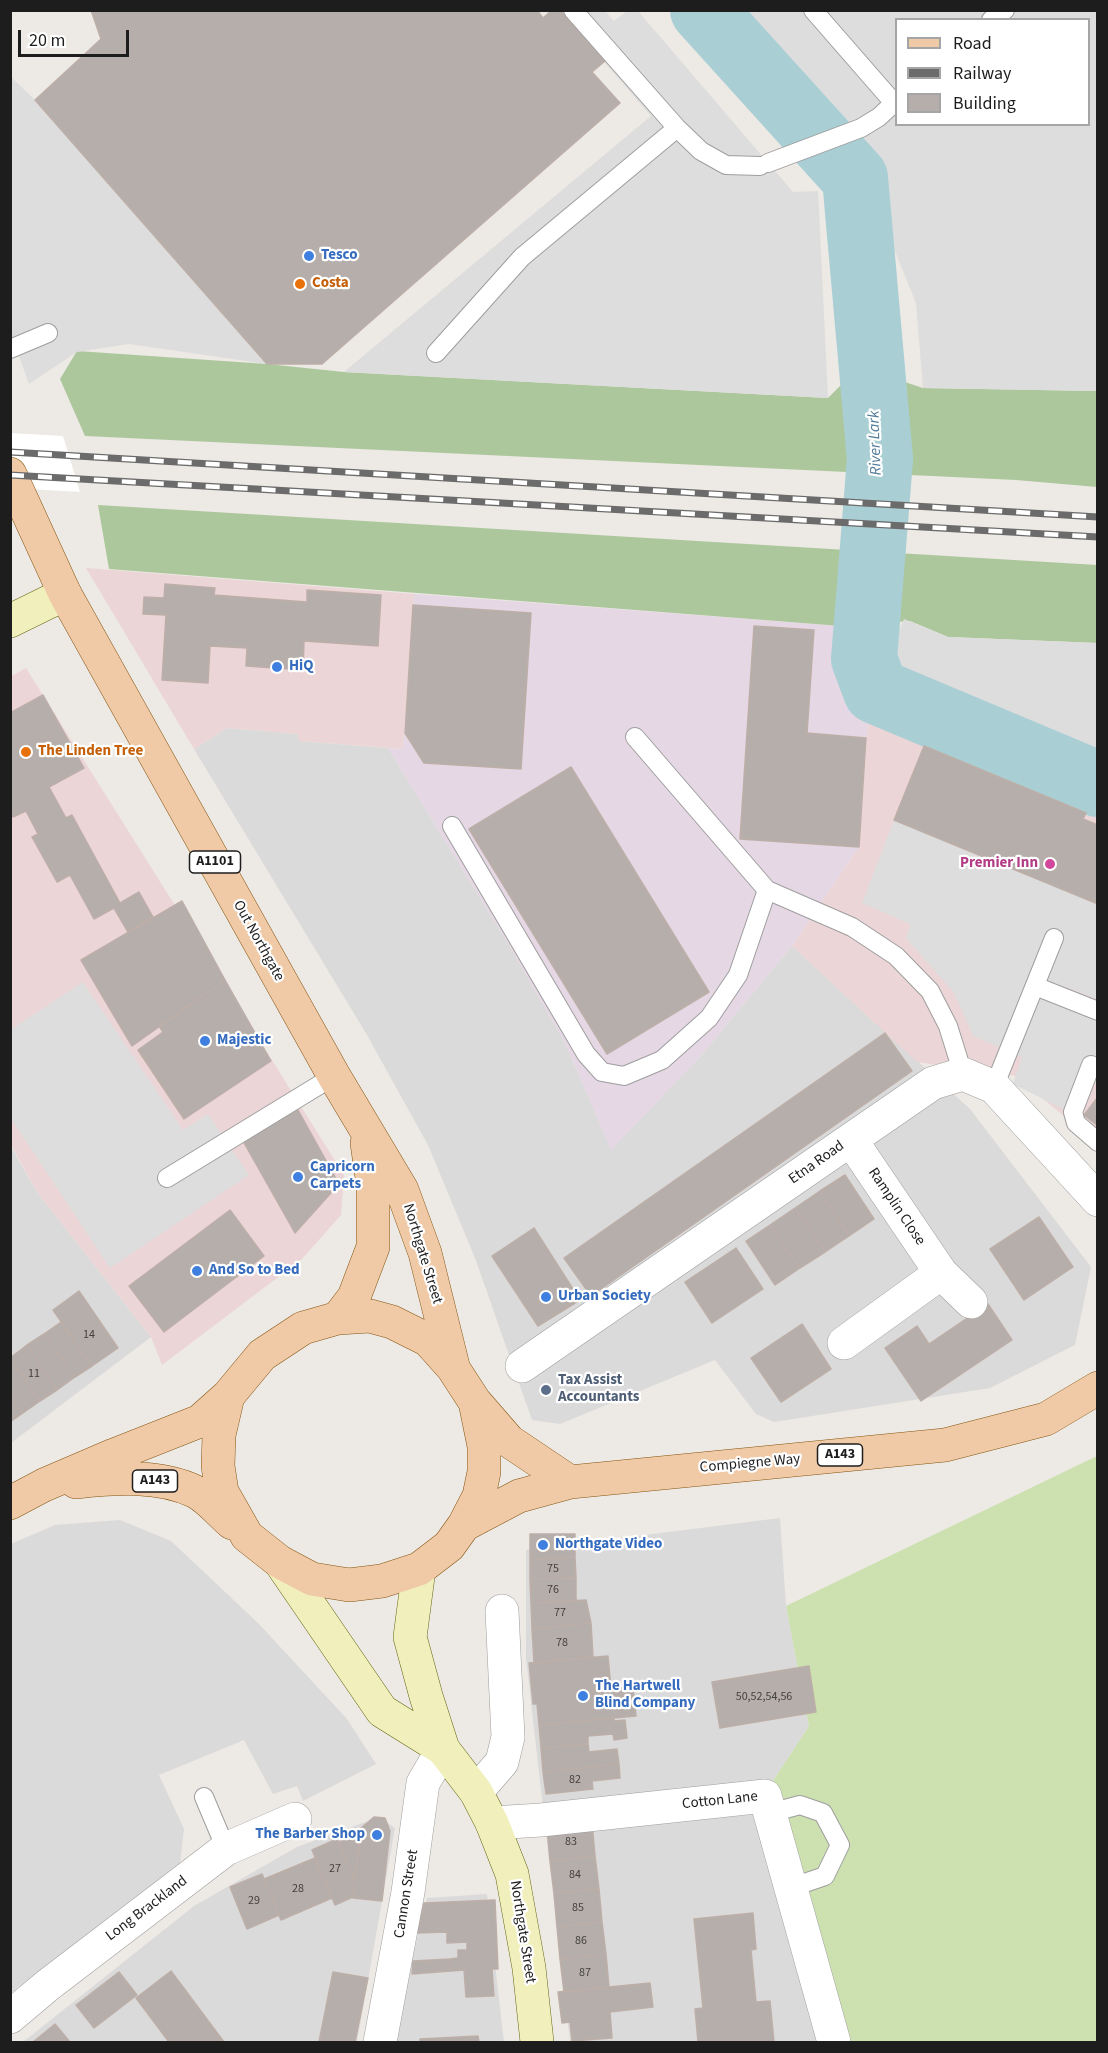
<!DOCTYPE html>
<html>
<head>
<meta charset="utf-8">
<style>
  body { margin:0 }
  #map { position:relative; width:1108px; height:2053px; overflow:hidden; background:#ede9e4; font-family:"Source Sans 3",sans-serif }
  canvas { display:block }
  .frame { position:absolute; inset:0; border:12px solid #1d1d1d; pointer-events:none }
  .legend { position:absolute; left:895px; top:18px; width:195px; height:108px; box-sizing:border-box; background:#fff; border:2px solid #a5a5a5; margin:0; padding:8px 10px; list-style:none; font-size:18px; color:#1d1d1d }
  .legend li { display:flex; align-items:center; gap:12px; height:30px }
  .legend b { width:30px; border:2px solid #a5a5a5 }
  .scale { position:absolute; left:18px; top:30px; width:111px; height:27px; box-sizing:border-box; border:3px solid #1d1d1d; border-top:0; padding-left:8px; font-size:18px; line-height:21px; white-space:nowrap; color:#1d1d1d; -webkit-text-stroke:4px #fff; paint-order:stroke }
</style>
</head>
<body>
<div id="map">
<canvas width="1108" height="2053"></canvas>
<div class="frame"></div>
<ul class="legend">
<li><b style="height:8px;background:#f0caa6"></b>Road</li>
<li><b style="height:8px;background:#6b6b6b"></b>Railway</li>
<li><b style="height:16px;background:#b6aeaa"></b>Building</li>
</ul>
<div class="scale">20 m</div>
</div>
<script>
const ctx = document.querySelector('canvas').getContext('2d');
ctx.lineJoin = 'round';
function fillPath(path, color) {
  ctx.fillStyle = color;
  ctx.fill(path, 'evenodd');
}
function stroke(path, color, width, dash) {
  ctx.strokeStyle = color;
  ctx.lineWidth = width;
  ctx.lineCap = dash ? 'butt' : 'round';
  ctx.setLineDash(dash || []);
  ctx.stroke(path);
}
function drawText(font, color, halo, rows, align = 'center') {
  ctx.font = font + ' "Source Sans 3",sans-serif';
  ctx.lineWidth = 4.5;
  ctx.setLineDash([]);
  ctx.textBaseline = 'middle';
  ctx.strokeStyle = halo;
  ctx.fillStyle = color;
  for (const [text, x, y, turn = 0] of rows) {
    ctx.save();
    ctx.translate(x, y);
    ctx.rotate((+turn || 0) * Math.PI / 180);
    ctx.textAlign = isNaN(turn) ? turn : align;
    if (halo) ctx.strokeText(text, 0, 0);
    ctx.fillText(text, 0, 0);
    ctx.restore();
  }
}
const residential = new Path2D(`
  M 227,728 L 299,734 L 299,741 L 388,748 L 509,945 L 565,1043 L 611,1149 L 699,1058 L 792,946 L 970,1109 L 1091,1267 L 1075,1345 L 990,1388 L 774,1422 L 756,1414 L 715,1360 L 560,1424 L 532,1420 L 475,1258 L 428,1145 L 367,1035 L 194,749 Z
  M 10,1145 L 37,1192 L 151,1337 L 11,1443 Z
  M 780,1518 L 786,1606 L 809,1726 L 769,1787 L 543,1807 L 526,1659 L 526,1550 Z
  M 120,1520 L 171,1541 L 258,1623 L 347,1719 L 376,1764 L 303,1801 L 297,1786 L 273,1794 L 244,1740 L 159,1775 L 184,1829 L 180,1863 L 11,1993 L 11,1544 L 55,1525 Z
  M 760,1814 L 824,2042 L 570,2042 L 546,1833 Z
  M 379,1817 L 395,1828 L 357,2042 L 23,2042 L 194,1906 L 297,1847 Z
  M 487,1894 L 504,2042 L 392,2042 L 427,1898 Z`);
const commercial = new Path2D(`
  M 86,568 L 415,594 L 413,605 L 403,749 L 299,741 L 298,734 L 227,728 L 194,749 Z
  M 26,668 L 344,1175 L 341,1215 L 302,1259 L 162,1365 L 151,1337 L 37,1192 L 11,1145 L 10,677 Z
  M 869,706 L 1097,800 L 1097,1143 L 1015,1076 L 917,1062 L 792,946 L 859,847 Z`);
const industrial = new Path2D(`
  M 415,594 L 842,626 L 840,663 L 854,693 L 869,706 L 859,847 L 792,946 L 699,1058 L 611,1150 L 565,1043 L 509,945 L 388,748 L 403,749 L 413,605 Z`);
const grass = new Path2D(`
  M 1097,1456 L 1097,2042 L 844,2042 L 769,1787 L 809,1726 L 786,1606 Z`);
const forest = new Path2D(`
  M 77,351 L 267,364 L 344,372 L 828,398 L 859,367 L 923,388 L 1097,391 L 1097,487 L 1016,480 L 85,436 L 60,379 Z
  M 98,505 L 1097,565 L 1097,643 L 948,637 L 910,621 L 841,626 L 109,569 Z`);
const parking = new Path2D(`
  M 560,11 L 605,11 L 614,21 L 627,11 L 638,11 L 793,192 L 818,191 L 828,398 L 344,372 L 651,116 Z
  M 744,11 L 1097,11 L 1097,391 L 923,388 L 916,303 L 854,150 ZM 896,20 L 1088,20 L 1088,124 L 896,124 Z
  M 11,77 L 35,100 L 267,364 L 129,344 L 77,352 L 29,384 L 11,334 Z
  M 904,619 L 948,637 L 1097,643 L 1097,756 L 886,659 Z
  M 894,820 L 1097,904 L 1097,999 L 1060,985 L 1052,1002 L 1097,1021 L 1097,1084 L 1078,1077 L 1065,1110 L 1013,1084 L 1022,1057 L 973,1036 L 954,993 L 906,938 L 910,924 L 862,903 Z
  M 83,982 L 183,1130 L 208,1114 L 249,1175 L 110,1268 L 11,1119 L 10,1030 Z`);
const pier = new Path2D(`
  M 10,433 L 63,436 L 80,492 L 11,488 Z`);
const river = new Path2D(`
  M 703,10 L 855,178 L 880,459 L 864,659 L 876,691 L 1098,784`);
const building = new Path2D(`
  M 91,10 L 537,10 L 543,18 L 552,10 L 560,10 L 605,61 L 592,72 L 620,103 L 322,364 L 267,364 L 35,100 L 101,39 Z
  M 165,584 L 215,588 L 214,595 L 307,602 L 307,590 L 381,595 L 378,646 L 304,641 L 303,670 L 246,666 L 247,648 L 210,646 L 208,683 L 162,680 L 166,615 L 143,614 L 144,597 L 164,598 Z
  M 413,605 L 531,613 L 521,769 L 424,763 L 405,733 Z
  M 754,626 L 814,630 L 807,733 L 866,738 L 859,847 L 740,839 Z
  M 43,695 L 84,768 L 49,787 L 66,818 L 72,815 L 120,903 L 139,892 L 153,917 L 128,932 L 114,908 L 94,919 L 70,875 L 57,882 L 32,837 L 38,834 L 26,811 L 13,817 L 10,812 L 10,713 Z
  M 924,746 L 1086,813 L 1083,819 L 1098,825 L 1098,904 L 894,820 Z
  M 571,767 L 709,992 L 607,1054 L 469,829 Z
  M 182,901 L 225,980 L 132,1046 L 81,960 Z
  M 225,980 L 271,1061 L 184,1119 L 138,1050 L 163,1032 L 159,1026 Z
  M 885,1033 L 912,1071 L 591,1296 L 564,1258 Z
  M 1098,1097 L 1098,1126 L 1084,1115 Z
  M 298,1110 L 339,1184 L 295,1233 L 243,1141 Z
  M 845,1175 L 874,1219 L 849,1236 L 820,1191 Z
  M 820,1191 L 849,1236 L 825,1252 L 795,1208 Z
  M 795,1208 L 825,1252 L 800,1268 L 770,1225 Z
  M 230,1210 L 264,1256 L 164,1332 L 129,1286 Z
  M 1039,1217 L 1073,1267 L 1024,1300 L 990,1249 Z
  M 770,1225 L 800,1268 L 775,1285 L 746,1241 Z
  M 534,1228 L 580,1300 L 538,1326 L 492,1256 Z
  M 736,1248 L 763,1289 L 712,1323 L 685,1282 Z
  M 79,1291 L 118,1348 L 92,1366 L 53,1310 Z
  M 988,1304 L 1012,1340 L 921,1401 L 885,1348 L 917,1326 L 929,1344 Z
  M 61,1322 L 92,1366 L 75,1377 L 44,1334 Z
  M 802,1324 L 831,1369 L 781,1402 L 751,1358 Z
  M 44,1334 L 75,1377 L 57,1390 L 27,1345 Z
  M 27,1345 L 57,1390 L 40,1401 L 10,1358 Z
  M 10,1358 L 40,1401 L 23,1413 L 10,1395 Z
  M 10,1395 L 23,1413 L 10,1422 Z
  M 530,1534 L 575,1534 L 575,1557 L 530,1560 Z
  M 575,1557 L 576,1578 L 530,1579 L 530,1560 Z
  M 576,1578 L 576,1601 L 531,1603 L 530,1579 Z
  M 586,1600 L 591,1623 L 532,1629 L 531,1603 Z
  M 591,1623 L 593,1657 L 534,1663 L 532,1629 Z
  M 608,1656 L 611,1689 L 633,1687 L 636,1716 L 539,1725 L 537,1704 L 533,1704 L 529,1663 Z
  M 809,1666 L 816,1712 L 720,1728 L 712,1682 Z
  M 614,1718 L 614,1721 L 625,1720 L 627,1738 L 614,1740 L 613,1734 L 588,1736 L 588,1744 L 541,1748 L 539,1725 Z
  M 588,1744 L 589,1752 L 617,1749 L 619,1764 L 543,1772 L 541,1748 Z
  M 619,1764 L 620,1778 L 592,1781 L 593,1789 L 546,1794 L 543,1772 Z
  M 374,1817 L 385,1818 L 390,1831 L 382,1901 L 353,1898 L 361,1828 Z
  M 592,1823 L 595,1856 L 550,1861 L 547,1828 Z
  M 360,1833 L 355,1881 L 338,1842 Z
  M 337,1839 L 355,1881 L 353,1897 L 335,1905 L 312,1850 Z
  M 595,1856 L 599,1889 L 554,1893 L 550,1861 Z
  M 315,1858 L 332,1898 L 281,1920 L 264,1879 Z
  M 262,1874 L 279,1915 L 247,1929 L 230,1887 Z
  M 599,1889 L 602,1922 L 557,1927 L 554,1893 Z
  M 495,1900 L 498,1969 L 492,1969 L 494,1996 L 466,1997 L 464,1970 L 451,1971 L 450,1959 L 458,1958 L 458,1950 L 467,1950 L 467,1942 L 447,1943 L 447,1932 L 417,1933 L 424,1903 Z
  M 753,1913 L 756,1949 L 751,1950 L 756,2002 L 770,2001 L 774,2042 L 698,2042 L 695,2009 L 703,2008 L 694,1919 Z
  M 602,1922 L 606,1954 L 560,1959 L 557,1927 Z
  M 606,1954 L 609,1987 L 564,1992 L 560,1959 Z
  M 450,1959 L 451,1971 L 412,1974 L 413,1961 Z
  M 171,1971 L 224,2042 L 169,2042 L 136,1998 Z
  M 119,1972 L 137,1995 L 94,2028 L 76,2005 Z
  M 333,1972 L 368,1978 L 355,2042 L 319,2042 Z
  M 650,1983 L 653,2007 L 610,2012 L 612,2038 L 572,2041 L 570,2022 L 562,2023 L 558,1992 Z
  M 55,2024 L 70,2042 L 33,2042 Z
  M 478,2036 L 479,2042 L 420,2042 L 420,2039 Z`);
const lane = new Path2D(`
  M 573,10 L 677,128 L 701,151 L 726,165 L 760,166
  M 813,10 L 894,103
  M 991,20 L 1005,10
  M 768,163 L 861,128 L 879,117 L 896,101
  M 10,349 L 48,333
  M 436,353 L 522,257 L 677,128
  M 635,737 L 767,890 L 852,927 L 896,956 L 930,991 L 948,1026 L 963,1074
  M 452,826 L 586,1054 L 602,1072 L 624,1076 L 662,1060 L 709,1018 L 738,975 L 767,890
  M 1035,986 L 1098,1011
  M 1091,1065 L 1073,1112 L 1076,1123 L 1098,1142
  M 994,1087 L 1054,938
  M 167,1178 L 334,1076
  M 204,1797 L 226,1849
  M 770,1813 L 800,1805 L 823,1813 L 840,1845 L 825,1876 L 790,1888`);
const street = new Path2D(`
  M 941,1273 L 971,1302
  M 844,1343 L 941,1273 L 851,1140
  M 522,1366 L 933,1083 L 963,1074 L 994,1087 L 1098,1200
  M 476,1792 L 502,1762 L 508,1737 L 502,1611
  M 492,1823 L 541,1820 L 765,1796 L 834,2042
  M 10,2017 L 48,1985 L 226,1849 L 295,1819
  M 380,2042 L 408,1892 L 423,1783 L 443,1749`);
const secondary = new Path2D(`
  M 10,621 L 65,594
  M 280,1562 L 382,1711 L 443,1749
  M 419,1569 L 410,1637 L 426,1696 L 443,1749 L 476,1792 L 492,1823 L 512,1874 L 529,1968 L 537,2042`);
const primary = new Path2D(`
  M 10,474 L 65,594 L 334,1076 L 402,1190 L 425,1253 L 453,1366
  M 338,1318 L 354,1297 L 373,1247 L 373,1185 L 367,1143
  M 476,1403 L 509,1441 L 570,1482
  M 76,1482 C 115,1478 159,1474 196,1492 C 209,1499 221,1514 232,1523
  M 10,1503 L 44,1485 L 114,1455 L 200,1421 L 228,1396 L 262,1355 L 303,1328 L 338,1318 L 370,1316 L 392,1322 L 428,1340 L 453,1368 L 475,1402 L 484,1446 L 484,1472 L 479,1496 L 464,1525 L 449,1546 L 419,1569 L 382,1581 L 349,1585 L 312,1579 L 280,1562 L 247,1536 L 222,1492 L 218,1466 L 219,1435 L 228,1396
  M 464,1525 L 519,1496 L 570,1482 L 945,1445 L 1046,1419 L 1098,1388`);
const rail = new Path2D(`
  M 10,452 L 1098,517
  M 10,475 L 1098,537`);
const markers = [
  [309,256,6,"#3f7fe0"],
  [300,284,6,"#e8710a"],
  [277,667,6,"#3f7fe0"],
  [26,752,6,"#e8710a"],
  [1050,864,6,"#d1479c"],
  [205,1041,6,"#3f7fe0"],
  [298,1177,6,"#3f7fe0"],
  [197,1271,6,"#3f7fe0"],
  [546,1297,6,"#3f7fe0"],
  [546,1390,6,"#5c6f8a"],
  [543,1545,6,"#3f7fe0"],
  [583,1696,6,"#3f7fe0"],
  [377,1835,6,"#3f7fe0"]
];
const numberNames = [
  ["14",89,1335],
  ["11",34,1374],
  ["75",553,1569],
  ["76",553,1590],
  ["77",560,1613],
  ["78",562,1643],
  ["50,52,54,56",764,1697],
  ["82",575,1780],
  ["83",571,1842],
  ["27",335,1869],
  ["84",575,1875],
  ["28",298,1889],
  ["29",254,1901],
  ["85",578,1908],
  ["86",581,1941],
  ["87",585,1973]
];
const shields = [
  [215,862,51],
  [840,1455,45],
  [155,1481,45]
];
const shieldNames = [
  ["A1101",215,862],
  ["A143",840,1455],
  ["A143",155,1481]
];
const shopNames = [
  ["Tesco",321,256],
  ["HiQ",289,667],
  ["Majestic",217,1041],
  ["Capricorn",310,1168],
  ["Carpets",310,1185],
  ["And So to Bed",209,1271],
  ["Urban Society",558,1297],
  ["Northgate Video",555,1545],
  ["The Hartwell",595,1687],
  ["Blind Company",595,1704],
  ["The Barber Shop",365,1835,"right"]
];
const foodNames = [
  ["Costa",312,284],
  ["The Linden Tree",38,752]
];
const hotelNames = [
  ["Premier Inn",1038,864]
];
const streetNames = [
  ["Out Northgate",258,941,61],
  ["Etna Road",817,1163,-35],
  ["Ramplin Close",896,1207,56],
  ["Northgate Street",422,1254,73],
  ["Compiegne Way",750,1464,-5],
  ["Cotton Lane",720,1801,-6],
  ["Cannon Street",407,1894,-81],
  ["Long Brackland",147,1909,-37],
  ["Northgate Street",522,1932,81]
];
const serviceNames = [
  ["Tax Assist",558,1381],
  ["Accountants",558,1398]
];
const waterNames = [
  ["River Lark",876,443,-92]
];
fillPath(residential, '#dbdada');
fillPath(commercial, '#ecd5d6');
fillPath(industrial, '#e5d7e4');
fillPath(grass, '#cce1af');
fillPath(forest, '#adc79d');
fillPath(parking, '#ddd');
fillPath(pier, '#fff');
stroke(river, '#a9cfd5', 66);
fillPath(building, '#b6aeaa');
stroke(building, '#bdafa8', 1.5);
stroke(lane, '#9e9e9e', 20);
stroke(street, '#9e9e9e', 34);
stroke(secondary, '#646612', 34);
stroke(primary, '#845512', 34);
stroke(lane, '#fff', 18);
stroke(street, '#fff', 33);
stroke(secondary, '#f1f0bd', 33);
stroke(primary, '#f0caa6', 33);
stroke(rail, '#6b6b6b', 7);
stroke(rail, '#fff', 4.5, [14]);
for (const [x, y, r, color] of markers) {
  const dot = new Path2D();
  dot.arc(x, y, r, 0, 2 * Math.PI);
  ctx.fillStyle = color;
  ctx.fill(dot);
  stroke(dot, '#fff', 2);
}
drawText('12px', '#434140', null, numberNames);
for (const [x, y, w] of shields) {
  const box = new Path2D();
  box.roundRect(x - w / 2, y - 11, w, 22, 4.5);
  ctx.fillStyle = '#fff';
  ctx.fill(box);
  stroke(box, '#1d1d1d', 1.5);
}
drawText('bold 14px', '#1d1d1d', null, shieldNames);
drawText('bold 15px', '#366cbe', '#fff', shopNames, 'left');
drawText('bold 15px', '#c56008', '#fff', foodNames, 'left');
drawText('bold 15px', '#b23c85', '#fff', hotelNames, 'right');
drawText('15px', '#1d1d1d', '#fff', streetNames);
drawText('bold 15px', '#4e5e75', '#fff', serviceNames, 'left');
drawText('italic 16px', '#527b9a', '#fff', waterNames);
</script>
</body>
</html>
